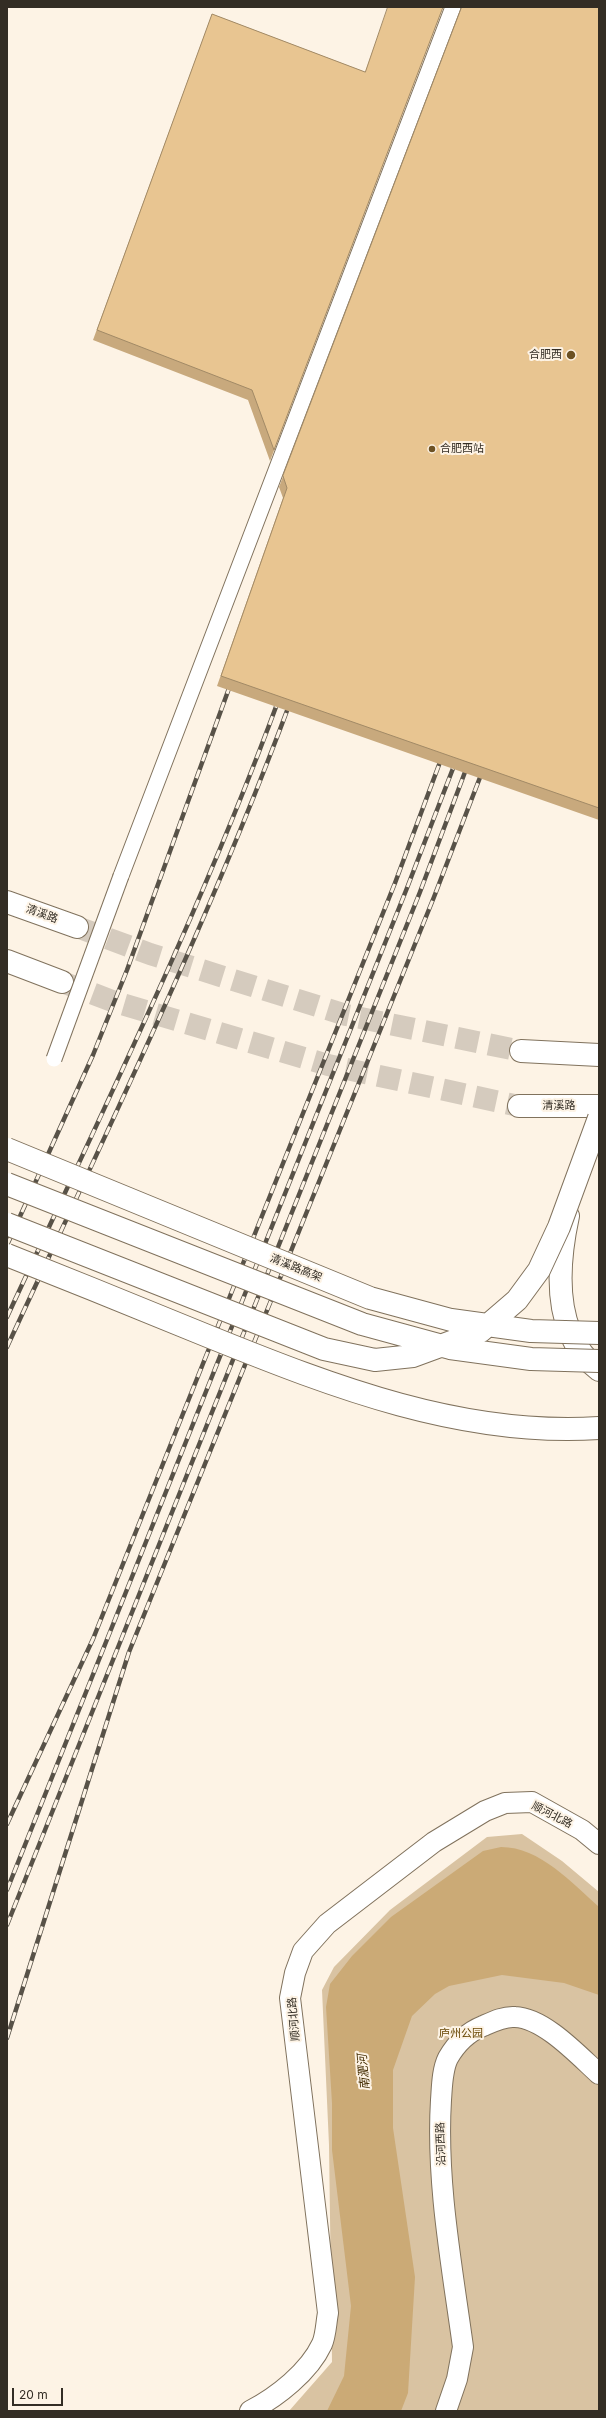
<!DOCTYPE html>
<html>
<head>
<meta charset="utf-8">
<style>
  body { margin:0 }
  #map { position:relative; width:606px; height:2418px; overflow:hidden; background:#fdf3e5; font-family:Inter,sans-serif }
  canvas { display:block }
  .frame { position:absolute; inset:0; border:8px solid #332d24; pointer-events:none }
  .scale { position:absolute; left:12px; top:2388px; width:51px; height:18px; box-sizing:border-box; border:2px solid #332d24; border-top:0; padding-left:5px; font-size:12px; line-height:14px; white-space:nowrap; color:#332d24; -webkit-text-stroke:3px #fdf3e5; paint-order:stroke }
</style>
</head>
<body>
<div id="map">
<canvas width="606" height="2418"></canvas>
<div class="frame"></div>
<div class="scale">20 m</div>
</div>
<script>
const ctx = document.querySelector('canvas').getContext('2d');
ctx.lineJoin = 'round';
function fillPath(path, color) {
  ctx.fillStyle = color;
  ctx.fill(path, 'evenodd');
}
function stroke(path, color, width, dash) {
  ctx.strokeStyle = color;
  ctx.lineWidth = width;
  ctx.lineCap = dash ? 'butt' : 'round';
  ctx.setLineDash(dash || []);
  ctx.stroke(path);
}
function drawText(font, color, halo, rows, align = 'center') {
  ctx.font = font + ' Inter,"Noto Sans SC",sans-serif';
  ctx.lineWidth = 4;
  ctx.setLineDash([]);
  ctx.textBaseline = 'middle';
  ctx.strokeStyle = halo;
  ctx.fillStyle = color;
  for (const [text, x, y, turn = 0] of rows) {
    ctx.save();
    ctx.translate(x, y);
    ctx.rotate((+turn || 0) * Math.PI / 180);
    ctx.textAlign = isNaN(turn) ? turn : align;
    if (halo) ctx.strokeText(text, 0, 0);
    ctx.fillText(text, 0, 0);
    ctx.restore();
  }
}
const green = new Path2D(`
  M 522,1834 L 562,1861 L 599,1892 L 599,2411 L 289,2411 L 332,2362 L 329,2145 L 322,1990 L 334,1967 L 390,1910 L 487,1837 Z`);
const water = new Path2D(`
  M 501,1847 C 540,1847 572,1883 599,1907 L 599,1995 L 564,1983 L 502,1975 L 449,1986 L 435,1994 L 412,2016 L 393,2070 L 393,2128 L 415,2277 L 408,2393 L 401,2411 L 327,2411 L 344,2376 L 351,2306 L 332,2150 L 332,2103 L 326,2007 L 330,1984 L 352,1956 L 391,1917 L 483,1851 Z`);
const primaryTunnel = new Path2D(`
  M 77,927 L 150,954 L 346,1015 L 521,1051
  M 62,982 L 115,1002 L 328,1065 L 519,1106`);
const pedestrian = new Path2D(`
  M 121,876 L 453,7`);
const minor = new Path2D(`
  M 250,2411 C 277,2397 309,2372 322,2344 C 326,2335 326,2323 328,2313 L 290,1998 L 295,1973 L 303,1951 L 327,1924 L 434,1842 L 485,1811 L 505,1803 L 532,1802 L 582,1830 L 599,1844
  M 446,2411 L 457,2379 L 463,2347 C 452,2266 436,2182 441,2100 C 442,2087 442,2070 448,2058 C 456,2044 468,2032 483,2026 C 492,2022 504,2016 515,2017 C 544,2018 578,2055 599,2074`);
const primary = new Path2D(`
  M 7,902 L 77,927
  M 7,961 L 62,982
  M 521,1051 L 599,1055
  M 519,1106 L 599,1106`);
const trunk = new Path2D(`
  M 568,1216 C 557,1267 552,1335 599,1370`);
const rail = new Path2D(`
  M 7,1245 L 93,1055 L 127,970 L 232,680
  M 7,1317 C 102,1112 202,909 280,696
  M 7,1347 C 106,1133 209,922 291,700
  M 7,1824 L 93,1639 L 395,883 L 443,754
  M 7,1890 L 407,888 L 457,758
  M 7,1925 L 420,892 L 468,764
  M 7,2038 L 129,1652 L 434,897 L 484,767`);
const pedestrianBridge = new Path2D(`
  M 54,1059 L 121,876`);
const trunkBridge = new Path2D(`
  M 7,1149 L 370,1298 L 451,1320 L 531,1331 L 599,1333
  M 7,1184 L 362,1324 L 450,1348 L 531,1359 L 599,1361
  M 7,1224 L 324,1349 L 375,1360 L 413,1356 L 481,1331 L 517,1300 L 539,1270 L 559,1227 L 599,1118
  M 7,1255 C 75,1282 142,1309 210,1337 C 334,1387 463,1437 599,1428`);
const wall = new Path2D(`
  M 443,7 L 270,461 L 248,400 L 93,340 L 212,14 L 365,72 Z
  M 462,7 L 599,7 L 599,820 L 217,686 L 283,498 L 279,487 L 461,10 Z`);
const building = new Path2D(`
  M 388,7 L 443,7 L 274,450 L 252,390 L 97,330 L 212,14 L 365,72 Z
  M 462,7 L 599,7 L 599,808 L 221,676 L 287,488 L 283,476 Z`);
const markers = [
  [571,355,5,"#6d5224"],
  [432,449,4,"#6d5224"]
];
const poiNames = [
  ["合肥西",562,355],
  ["合肥西站",440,449,"left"]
];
const streetNames = [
  ["清溪路",42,914,20],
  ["清溪路",559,1106],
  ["清溪路高架",296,1268,22],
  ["顺河北路",552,1815,27],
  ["顺河北路",294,2019,-95],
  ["沿河西路",441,2144,-92]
];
const parkNames = [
  ["庐州公园",461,2034]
];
const waterNames = [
  ["南淝河",364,2072,-95]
];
fillPath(green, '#d9c3a2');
fillPath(water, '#cbaa76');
stroke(primaryTunnel, '#d5cbbe', 22, [22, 11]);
stroke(pedestrian, '#80725d', 17);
stroke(minor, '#80725d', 22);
stroke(primary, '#80725d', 24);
stroke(trunk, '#80725d', 24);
stroke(pedestrian, '#fff', 15);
stroke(minor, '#fff', 20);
stroke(primary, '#fff', 22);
stroke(trunk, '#fff', 22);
stroke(rail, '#585248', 4.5);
stroke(rail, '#fdf3e5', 3, [9]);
stroke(pedestrianBridge, '#80725d', 17, []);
stroke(trunkBridge, '#80725d', 24, []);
stroke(pedestrianBridge, '#fff', 15);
stroke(trunkBridge, '#fff', 22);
fillPath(wall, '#c8a97d');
fillPath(building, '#e8c591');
stroke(building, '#a28a66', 1);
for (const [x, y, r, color] of markers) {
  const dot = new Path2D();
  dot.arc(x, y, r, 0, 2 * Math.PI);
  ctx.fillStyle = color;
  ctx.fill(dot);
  stroke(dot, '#fdf3e5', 1.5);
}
drawText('11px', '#332d24', '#fdf3e5', poiNames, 'right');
drawText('11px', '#332d24', '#fdf3e5', streetNames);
drawText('11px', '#694804', '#fdf3e5', parkNames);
drawText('italic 12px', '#422b00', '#fdf3e5', waterNames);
</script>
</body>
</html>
